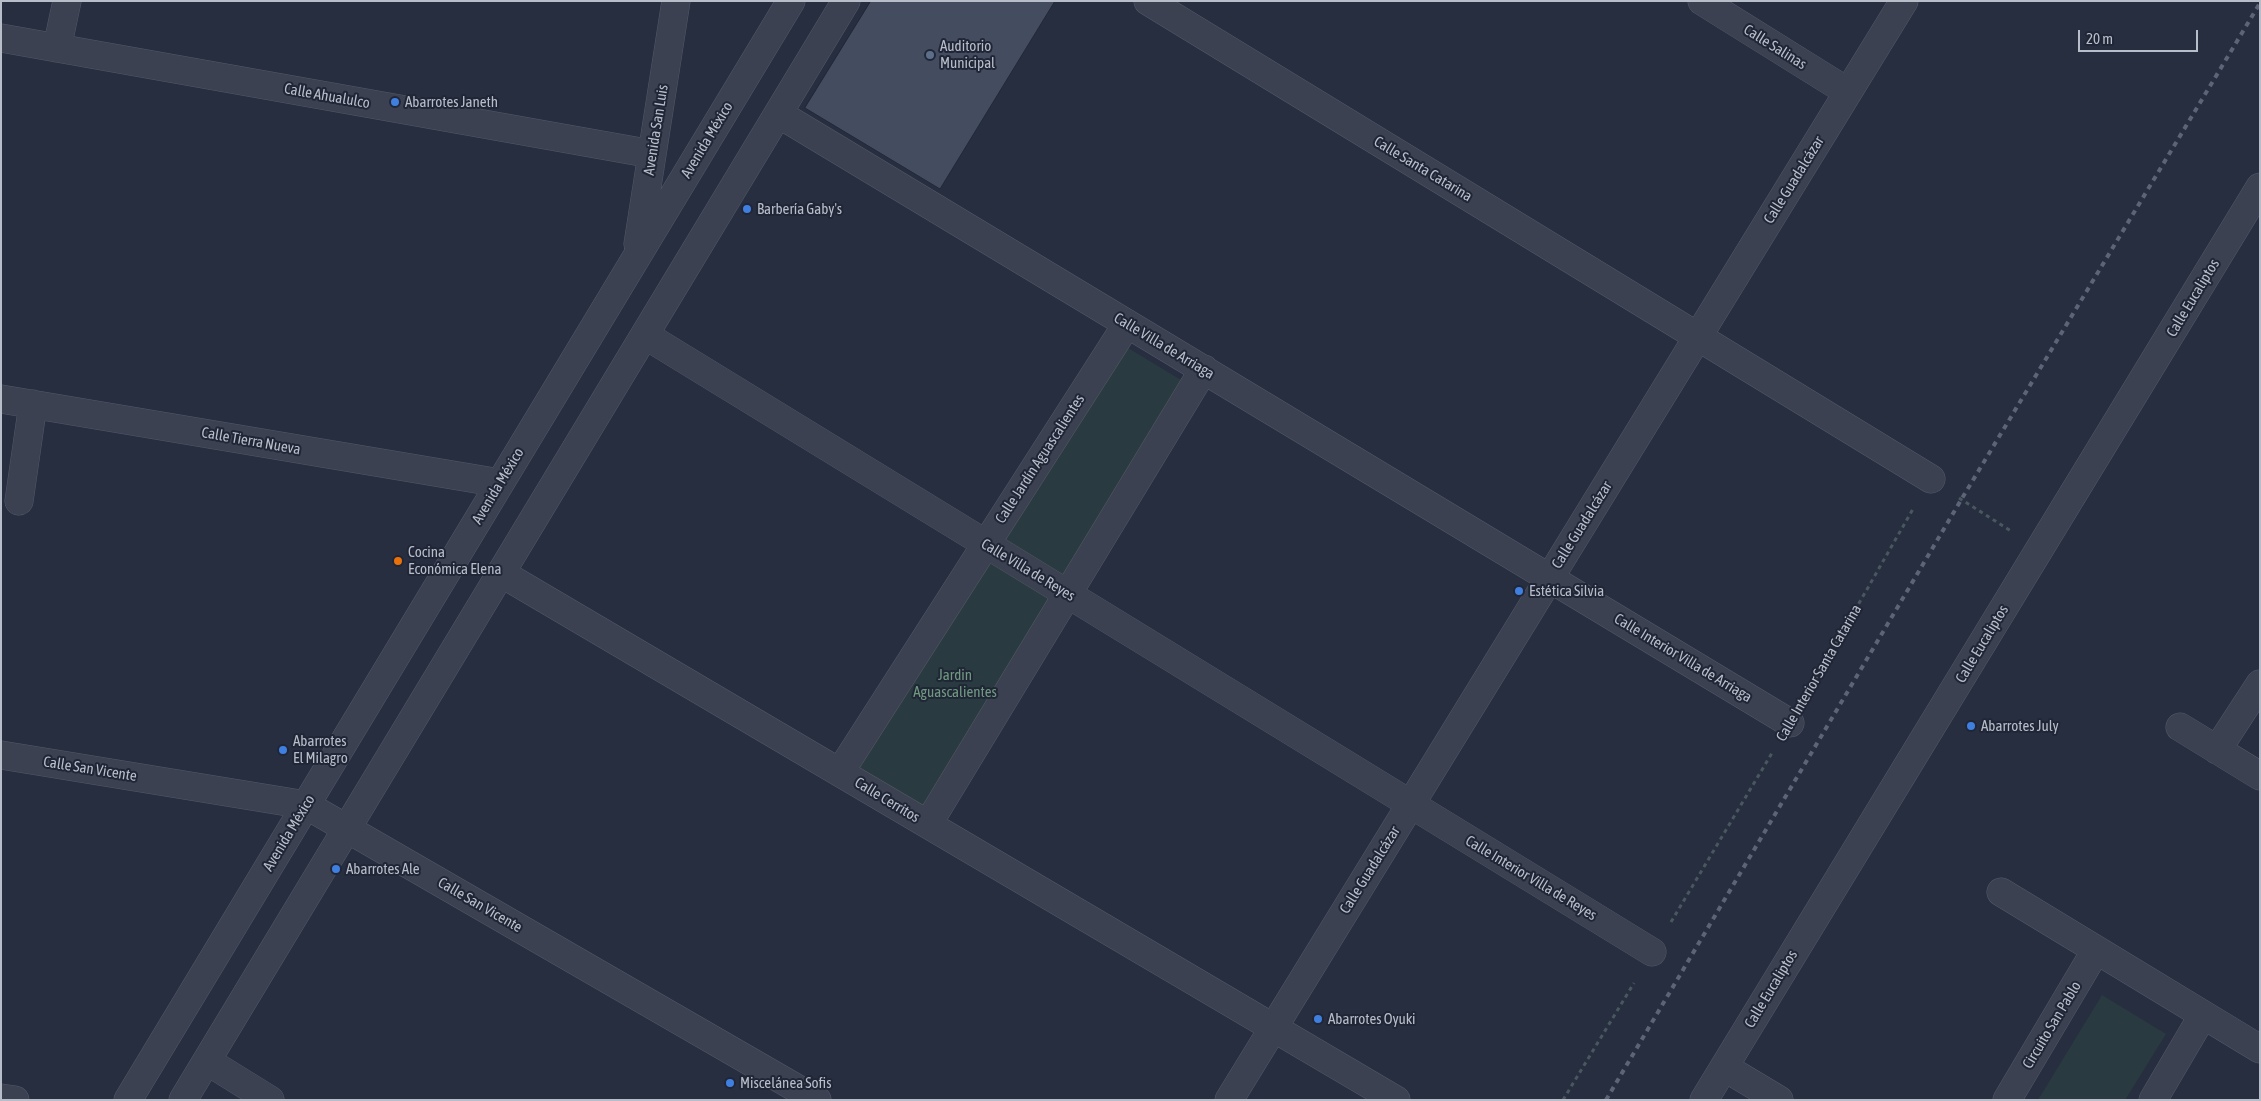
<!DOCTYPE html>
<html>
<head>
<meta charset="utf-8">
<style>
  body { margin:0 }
  #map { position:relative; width:2261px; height:1101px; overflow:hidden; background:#272e40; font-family:"Asap Condensed",sans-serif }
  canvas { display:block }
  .frame { position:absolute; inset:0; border:2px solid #b8bdca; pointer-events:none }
  .scale { position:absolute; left:2078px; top:30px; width:120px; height:22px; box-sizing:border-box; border:2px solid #b8bdca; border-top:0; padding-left:6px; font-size:15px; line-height:18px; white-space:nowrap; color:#b8bdca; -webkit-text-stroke:4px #202636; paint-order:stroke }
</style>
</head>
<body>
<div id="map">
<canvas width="2261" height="1101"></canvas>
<div class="frame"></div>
<div class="scale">20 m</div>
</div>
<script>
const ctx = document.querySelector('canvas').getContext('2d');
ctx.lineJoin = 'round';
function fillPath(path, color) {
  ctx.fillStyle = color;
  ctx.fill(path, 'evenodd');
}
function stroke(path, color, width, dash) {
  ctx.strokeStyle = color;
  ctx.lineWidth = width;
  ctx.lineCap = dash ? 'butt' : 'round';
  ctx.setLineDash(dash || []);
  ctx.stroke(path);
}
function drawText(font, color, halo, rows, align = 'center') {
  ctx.font = font + ' "Asap Condensed",sans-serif';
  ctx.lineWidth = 4;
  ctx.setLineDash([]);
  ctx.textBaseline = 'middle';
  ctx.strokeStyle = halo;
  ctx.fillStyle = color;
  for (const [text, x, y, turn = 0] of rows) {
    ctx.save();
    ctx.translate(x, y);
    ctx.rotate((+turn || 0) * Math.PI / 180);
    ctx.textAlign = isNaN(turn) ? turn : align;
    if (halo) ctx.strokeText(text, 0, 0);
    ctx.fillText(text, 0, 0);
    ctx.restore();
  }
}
const green = new Path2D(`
  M 1118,342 L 1191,386 L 926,812 L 854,767 Z
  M 2102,995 L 2166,1034 L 2125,1100 L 2038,1100 Z`);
const building = new Path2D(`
  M 871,1 L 1055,1 L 940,189 L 805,108 Z`);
const path = new Path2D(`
  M 1959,498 L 2011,531
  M 1807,694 L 1913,509
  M 1671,922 L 1772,753
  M 1563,1100 L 1634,983`);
const street = new Path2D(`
  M 1148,1 L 1931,479
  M 1702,1 L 1848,92
  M 1,38 L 652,154
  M 57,48 L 67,1
  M 779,114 L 1790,723
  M 638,244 L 676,1
  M 645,335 L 1652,952
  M 1,399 L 500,483
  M 19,501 L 33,404
  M 501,573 L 1396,1100
  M 2180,727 L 2260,776
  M 2217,750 L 2260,684
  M 1,755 L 306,805 L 817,1100
  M 840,772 L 1127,324
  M 928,824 L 1204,369
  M 2001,892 L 2260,1049
  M 207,1061 L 270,1100
  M 1724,1067 L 1779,1100
  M 1,1098 L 15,1100
  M 128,1100 L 791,1
  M 183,1100 L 846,1
  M 1229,1100 L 1904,1
  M 1704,1100 L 2260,187
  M 2007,1100 L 2096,950
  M 2153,1100 L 2203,1015`);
const rail = new Path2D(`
  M 1606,1100 L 1961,500 L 2260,3`);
const markers = [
  [930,55,5,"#5c6f8a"],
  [395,102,5,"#3f7fe0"],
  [747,209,5,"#3f7fe0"],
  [398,561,5,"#e8710a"],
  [1519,591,5,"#3f7fe0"],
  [1971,726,5,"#3f7fe0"],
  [283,750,5,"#3f7fe0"],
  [336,869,5,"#3f7fe0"],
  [1318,1019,5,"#3f7fe0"],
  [730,1083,5,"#3f7fe0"]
];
const poiNames = [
  ["Auditorio",940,46],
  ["Municipal",940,63],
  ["Abarrotes Janeth",405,102],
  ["Barbería Gaby's",757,209],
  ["Cocina",408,552],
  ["Económica Elena",408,569],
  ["Estética Silvia",1529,591],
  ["Abarrotes July",1981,726],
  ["Abarrotes",293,741],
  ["El Milagro",293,758],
  ["Abarrotes Ale",346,869],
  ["Abarrotes Oyuki",1328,1019],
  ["Miscelánea Sofis",740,1083]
];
const streetNames = [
  ["Calle Salinas",1775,47,32],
  ["Calle Ahualulco",327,96,10],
  ["Avenida San Luis",656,130,-81],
  ["Avenida México",707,140,-59],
  ["Calle Santa Catarina",1423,169,31],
  ["Calle Guadalcázar",1794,180,-58],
  ["Calle Eucaliptos",2193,298,-59],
  ["Calle Villa de Arriaga",1164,346,31],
  ["Calle Tierra Nueva",251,441,10],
  ["Calle Jardín Aguascalientes",1040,459,-57],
  ["Avenida México",498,486,-59],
  ["Calle Guadalcázar",1582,525,-58],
  ["Calle Villa de Reyes",1028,570,31],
  ["Calle Eucaliptos",1982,644,-59],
  ["Calle Interior Villa de Arriaga",1683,658,31],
  ["Calle Interior Santa Catarina",1819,673,-60],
  ["Calle San Vicente",90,769,9],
  ["Calle Cerritos",887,800,31],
  ["Avenida México",289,833,-59],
  ["Calle Guadalcázar",1370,870,-58],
  ["Calle Interior Villa de Reyes",1531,878,31],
  ["Calle San Vicente",480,905,30],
  ["Calle Eucaliptos",1771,989,-59],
  ["Circuito San Pablo",2052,1025,-59]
];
const parkNames = [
  ["Jardin",955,675],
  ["Aguascalientes",955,692]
];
fillPath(green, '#293b41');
fillPath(building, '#444c5f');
stroke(building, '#222837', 1);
stroke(street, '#535967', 29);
stroke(path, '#48585e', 3, [4, 4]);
stroke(street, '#3b4150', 28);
stroke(rail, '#5e6477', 4, [5, 5]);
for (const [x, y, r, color] of markers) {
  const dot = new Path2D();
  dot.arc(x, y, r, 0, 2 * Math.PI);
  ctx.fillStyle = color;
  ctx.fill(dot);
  stroke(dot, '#202636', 2);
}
drawText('15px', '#b8bdca', '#202636', poiNames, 'left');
drawText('15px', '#b8bdca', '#202636', streetNames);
drawText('15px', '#709a80', '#202636', parkNames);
</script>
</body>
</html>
